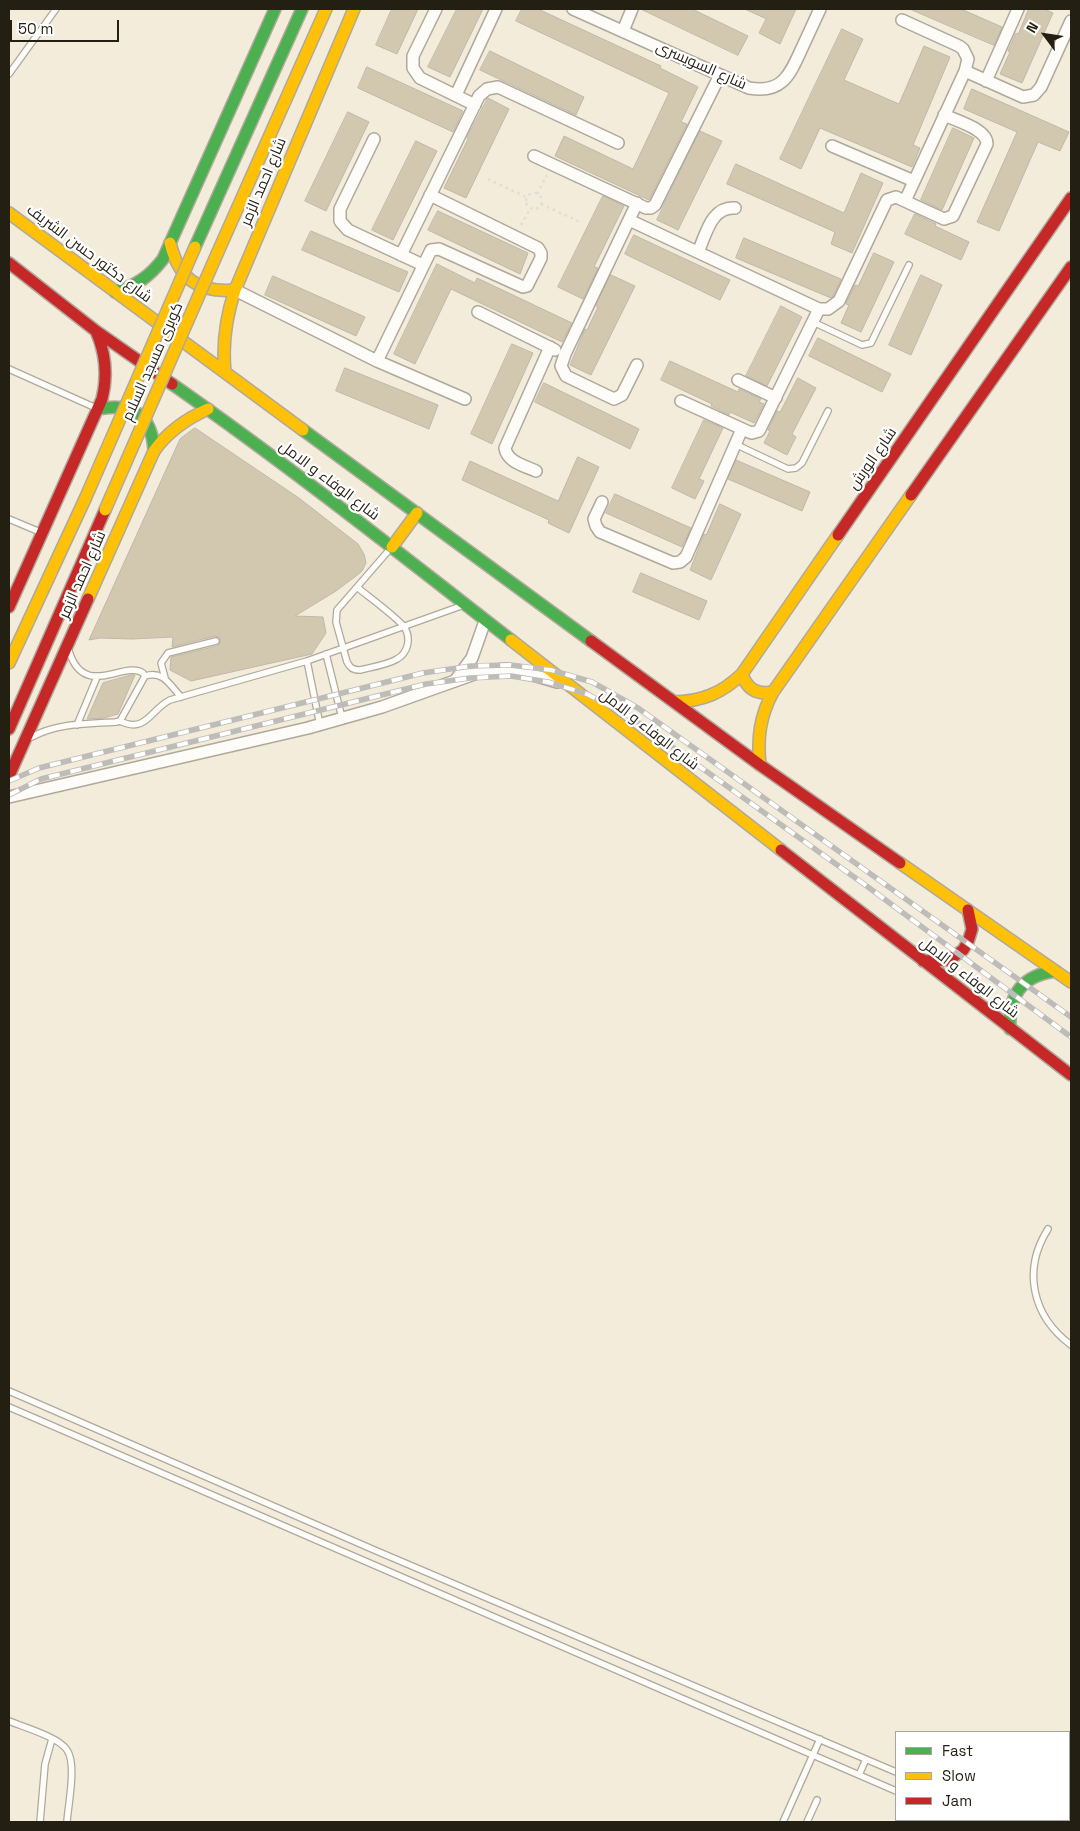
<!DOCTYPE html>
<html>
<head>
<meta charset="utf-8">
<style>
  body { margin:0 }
  #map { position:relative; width:1080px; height:1831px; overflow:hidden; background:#f4ecda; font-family:"Space Grotesk",sans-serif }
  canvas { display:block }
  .frame { position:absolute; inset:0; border:10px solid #241f13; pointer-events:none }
  .legend { position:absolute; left:895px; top:1731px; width:175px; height:90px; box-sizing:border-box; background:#fff; border:1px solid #a7a5a1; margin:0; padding:6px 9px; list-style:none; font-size:15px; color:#241f13 }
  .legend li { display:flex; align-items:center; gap:10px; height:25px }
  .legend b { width:25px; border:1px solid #a7a5a1 }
  .north { position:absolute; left:1020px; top:10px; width:50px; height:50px; -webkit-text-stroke:4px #fff; paint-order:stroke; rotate:301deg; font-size:14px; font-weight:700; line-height:20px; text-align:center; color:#241f13 }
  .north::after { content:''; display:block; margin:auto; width:18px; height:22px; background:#241f13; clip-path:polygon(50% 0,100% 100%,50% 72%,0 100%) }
  .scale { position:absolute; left:10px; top:20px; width:109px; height:22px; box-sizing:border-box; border:2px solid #241f13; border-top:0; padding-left:6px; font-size:15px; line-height:18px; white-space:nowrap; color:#241f13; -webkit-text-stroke:4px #fff; paint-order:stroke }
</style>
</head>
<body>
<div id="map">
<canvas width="1080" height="1831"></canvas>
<div class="frame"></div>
<ul class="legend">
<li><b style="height:6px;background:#4caf50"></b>Fast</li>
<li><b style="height:6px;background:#ffc107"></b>Slow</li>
<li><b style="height:6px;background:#c62828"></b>Jam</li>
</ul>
<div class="north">N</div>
<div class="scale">50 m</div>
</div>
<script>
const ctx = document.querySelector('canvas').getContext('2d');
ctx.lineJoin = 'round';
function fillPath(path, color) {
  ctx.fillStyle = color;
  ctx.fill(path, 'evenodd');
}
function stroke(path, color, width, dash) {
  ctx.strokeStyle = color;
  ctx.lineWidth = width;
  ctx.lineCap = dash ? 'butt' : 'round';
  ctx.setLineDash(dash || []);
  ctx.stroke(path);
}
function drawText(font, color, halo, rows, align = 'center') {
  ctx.font = font + ' "Space Grotesk",Cairo,sans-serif';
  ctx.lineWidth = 4.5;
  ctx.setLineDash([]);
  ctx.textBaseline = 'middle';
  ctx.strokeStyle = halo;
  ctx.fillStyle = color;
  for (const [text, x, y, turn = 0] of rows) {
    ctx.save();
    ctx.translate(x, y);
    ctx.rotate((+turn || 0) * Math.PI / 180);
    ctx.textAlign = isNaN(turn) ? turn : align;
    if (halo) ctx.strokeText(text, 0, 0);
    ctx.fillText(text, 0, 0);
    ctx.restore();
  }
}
const building = new Path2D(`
  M 392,9 L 418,9 L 397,54 L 376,45 Z
  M 457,9 L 483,9 L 450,77 L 428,67 Z
  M 522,9 L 538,9 L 661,66 L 660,68 L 698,87 L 681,122 L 687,124 L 649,200 L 555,156 L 564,136 L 633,169 L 669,93 L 516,21 Z
  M 641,9 L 692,9 L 748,36 L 738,55 Z
  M 745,9 L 796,9 L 780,44 L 759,33 L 766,19 Z
  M 910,9 L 961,9 L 1002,27 L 994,45 Z
  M 1029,9 L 1044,9 L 1053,13 L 1022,83 L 1000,74 L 1010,52 L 1008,51 L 1016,33 L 1018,34 Z
  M 842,29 L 863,39 L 844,80 L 899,104 L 924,46 L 950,57 L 913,145 L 920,148 L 912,167 L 820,128 L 801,169 L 780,159 Z
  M 490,51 L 584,97 L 576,115 L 480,70 Z
  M 367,67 L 463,111 L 453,132 L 358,88 Z
  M 972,89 L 1069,132 L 1060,151 L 1038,142 L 999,231 L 977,222 L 1017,132 L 964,109 Z
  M 488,98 L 509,109 L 466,198 L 444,188 L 468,139 L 467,138 Z
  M 348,112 L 369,122 L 326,211 L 305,201 Z
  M 953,128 L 974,138 L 942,210 L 921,200 Z
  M 700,131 L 722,141 L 678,230 L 657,220 Z
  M 416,141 L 437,151 L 393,240 L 372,230 Z
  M 736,164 L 844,213 L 861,173 L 883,183 L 852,253 L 831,244 L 835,232 L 727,184 Z
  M 603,196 L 624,206 L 594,267 L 598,268 L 583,299 L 558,287 Z
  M 438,211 L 528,253 L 520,274 L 428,230 Z
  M 915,214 L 936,224 L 935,226 L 969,242 L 961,260 L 905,234 Z
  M 311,231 L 408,272 L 399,292 L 302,250 Z
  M 634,235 L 730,280 L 720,300 L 625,254 Z
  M 744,238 L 841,279 L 833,296 L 831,298 L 736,258 Z
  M 874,253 L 894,262 L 861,332 L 841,323 L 849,305 L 846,304 L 855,285 L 858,286 Z
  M 437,264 L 475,283 L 477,278 L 572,323 L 562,342 L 451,289 L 415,364 L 394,354 Z
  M 611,275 L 635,286 L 591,375 L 570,365 L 585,329 L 587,330 L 598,307 L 596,306 Z
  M 921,275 L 942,285 L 911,355 L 889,345 Z
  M 273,276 L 365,317 L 356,336 L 265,295 Z
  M 781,306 L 802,317 L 767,386 L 746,376 Z
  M 818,338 L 891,374 L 882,392 L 809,356 Z
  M 512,344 L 533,353 L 492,444 L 471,434 Z
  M 670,361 L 738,392 L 739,389 L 761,399 L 759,402 L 764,404 L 754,423 L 730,412 L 729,415 L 711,406 L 712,404 L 661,380 Z
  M 345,368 L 438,405 L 429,429 L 336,391 Z
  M 798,378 L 816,388 L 792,434 L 796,437 L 787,455 L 764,443 L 770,431 L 768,430 L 777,411 L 780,412 Z
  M 544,383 L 639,429 L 630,449 L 535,402 Z
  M 704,420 L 723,428 L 699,479 L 704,481 L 695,499 L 672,488 Z
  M 195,428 L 299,498 L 358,544 L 364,554 L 366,563 L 362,571 L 356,576 L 336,591 L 295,616 L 323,617 L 326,633 L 312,654 L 191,681 L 170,670 L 171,657 L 217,646 L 221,642 L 219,637 L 215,636 L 172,647 L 173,637 L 132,639 L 100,638 L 89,640 L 180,439 Z
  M 578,457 L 599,467 L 569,533 L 548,523 L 549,520 L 462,480 L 470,461 L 558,501 Z
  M 736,460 L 810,492 L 802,511 L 728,479 Z
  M 615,494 L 691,528 L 682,547 L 606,513 Z
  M 720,504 L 741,514 L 711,580 L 690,570 L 704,534 L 706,535 Z
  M 641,573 L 707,601 L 699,620 L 633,592 Z
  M 131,675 L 135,675 L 118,714 L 104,718 L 87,719 L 103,683 Z`);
const path = new Path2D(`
  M 488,179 L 526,197
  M526 201a8 8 0 1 1 16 0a8 8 0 1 1-16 0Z
  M 537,194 L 547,175
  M 541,204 L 580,222
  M 521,225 L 530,209`);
const lane = new Path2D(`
  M 9,74 L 56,9
  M 813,322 L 862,345 L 871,343 L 909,265
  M 9,369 L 96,408
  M 735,444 L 788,469 L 796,468 L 802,463 L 828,411
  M 9,519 L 40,532
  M 358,588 C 369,597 398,618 405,628 C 411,639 408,653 397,659 C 387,665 372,667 360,670 C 353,670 350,668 347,662 L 336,622 L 337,610 L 390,549
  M 326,654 L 342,718
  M 307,661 L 320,725
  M 145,676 C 163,670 170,685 181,697
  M 165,678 L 161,663 L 168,653 L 216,641
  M 120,721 C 146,734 151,709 170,700 L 307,661 L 461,606
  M 77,725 L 97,677
  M 32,737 C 57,723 87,724 116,722 L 120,721 L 145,676 L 143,673 C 124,660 84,700 69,651
  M 1048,1229 C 1022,1270 1032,1316 1071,1345
  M 9,1391 L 372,1549 L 896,1772
  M 9,1407 L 896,1791
  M 9,1721 C 23,1727 59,1737 67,1750 C 77,1764 68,1805 67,1822
  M 859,1775 L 866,1759
  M 963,1820 L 969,1822
  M 1004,1820 L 1010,1822
  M 40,1822 L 45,1764 L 52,1739
  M 783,1822 L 820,1739
  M 807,1822 L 817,1800`);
const street = new Path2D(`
  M 436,9 L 413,56 L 413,68 L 420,78 L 475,105
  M 573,9 L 749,88 C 783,94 790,74 802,48 C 808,35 814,22 820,9
  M 902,20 L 959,46 L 963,49 L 968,59 L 965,71 L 905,201
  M 623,31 L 632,9
  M 965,71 L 1023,97 L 1034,95 L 1041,87 L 1071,21
  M 986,81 L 1018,9
  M 456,95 L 496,9
  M 374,139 L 340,209 L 340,221 L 348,230 L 423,265
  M 832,146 L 914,181
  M 534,156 L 646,208 L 651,208 L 655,205 L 720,75
  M 637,203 L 565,354 L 561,366 L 566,376 L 614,399 L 622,395 L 637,365
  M 629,220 L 819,309 L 828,309 L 839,301 L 887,200 L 896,197 L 944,219 L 953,216 L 987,144 C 987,129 957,121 944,115
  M 698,252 C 706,235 711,206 735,208
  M 401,255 L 479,96 L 487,89 L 498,87 L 618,143
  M 235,290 L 377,361 L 465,399
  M 478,312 L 555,350
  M 377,361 L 431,250 L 439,249 L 523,287 L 527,286 L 541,258 L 541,253 L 538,248 L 430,195
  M 738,380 L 776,398
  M 681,401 L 749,432 L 752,433 L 759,431 L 819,309
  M 536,471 C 525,466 507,462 505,448 L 550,347
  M 602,502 L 594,519 L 596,526 L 600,532 L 673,563 L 680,562 L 686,557 L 742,429
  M 455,681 L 472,658 L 485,621
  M 9,797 L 308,728 L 382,707 L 480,672 L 506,669 L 519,671 L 557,682`);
const fast = new Path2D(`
  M 195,247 L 302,9
  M 115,292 C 136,286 150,276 163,259 L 275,9
  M 172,384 C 288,465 399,553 511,640
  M 98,409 C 133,402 152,415 154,451
  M 303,430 L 591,641
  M 1010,1029 C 1008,996 1021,976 1055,971`);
const slow = new Path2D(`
  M 9,213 L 303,430
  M 170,243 C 179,279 198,293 235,290
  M 217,254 L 326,9
  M 225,372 C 222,343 226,317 235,290 L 354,9
  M 392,547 L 417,513
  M 88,599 L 154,451 C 168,431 186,419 208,409
  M 511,640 L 781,850
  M 9,663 L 85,499
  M 742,674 C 747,689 757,695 773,692
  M 675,702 C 703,701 722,693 742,674 L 838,535
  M 760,765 C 757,738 760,716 773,692 L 911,495
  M 900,863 L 1071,982`);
const jam = new Path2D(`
  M 9,263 L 96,331 L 172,384
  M 911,495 L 1071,267
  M 838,535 L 1071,198
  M 9,607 L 102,399 C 108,375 106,354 96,331
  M 591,641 L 760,765 L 900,863
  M 9,729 L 105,510
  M 9,776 L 88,599
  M 781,850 L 1071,1075
  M 923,961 L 949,960 L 963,950 L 968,942 L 972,929 L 968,910`);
const rail = new Path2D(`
  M 9,781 L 39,768 L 423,673 L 471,666 L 510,665 L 551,670 L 592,682 L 638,708 L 1071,1017
  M 9,795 L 41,779 L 426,684 L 470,678 L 511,676 L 548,682 L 587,694 L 629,716 L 868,887 L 1071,1037`);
const slowBridge = new Path2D(`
  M 85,499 L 195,247
  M 105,510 L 217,254`);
const streetNames = [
  ["شارع السويسرى",701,66,24],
  ["شارع احمد الزمر",264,182,-67],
  ["شارع دكتور حسن الشريف",89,254,37],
  ["كوبرى مسجد السلام",153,362,-66],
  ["شارع الورش",873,459,-55],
  ["شارع الوفاء و الامل",329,481,37],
  ["شارع احمد الزمر",83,575,-66],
  ["شارع الوفاء و الامل",649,730,38],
  ["شارع الوفاء و الامل",969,978,38]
];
fillPath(building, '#d2c8b0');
stroke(building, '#bfb8aa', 1);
stroke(lane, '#afa99c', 8);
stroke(street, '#afa99c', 14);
stroke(fast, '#afa99c', 14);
stroke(slow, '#afa99c', 14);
stroke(jam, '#afa99c', 14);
stroke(path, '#e0ddd7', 2.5, [2.5, 4]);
stroke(lane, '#fdfcf9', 5.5);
stroke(street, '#fdfcf9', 11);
stroke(fast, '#4caf50', 11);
stroke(slow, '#ffc107', 11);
stroke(jam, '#c62828', 11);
stroke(rail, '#bebcb8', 5.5);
stroke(rail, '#fff', 4, [11]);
stroke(slowBridge, '#afa99c', 14, []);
stroke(slowBridge, '#ffc107', 11);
drawText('15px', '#241f13', '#fff', streetNames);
</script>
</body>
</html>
